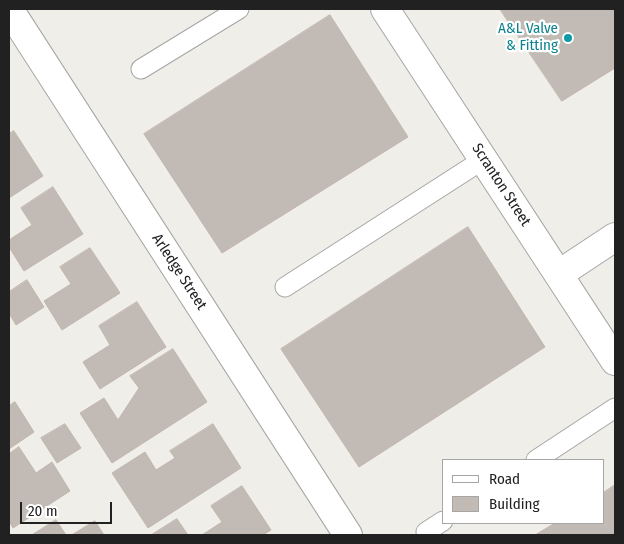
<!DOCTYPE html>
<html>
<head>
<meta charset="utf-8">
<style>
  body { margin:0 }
  #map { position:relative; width:624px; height:544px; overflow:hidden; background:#f0eee8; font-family:"Fira Sans Condensed",sans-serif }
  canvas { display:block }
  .frame { position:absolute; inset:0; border:10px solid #212121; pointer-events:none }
  .legend { position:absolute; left:442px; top:459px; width:162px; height:65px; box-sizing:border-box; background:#fff; border:1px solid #a6a6a6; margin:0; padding:6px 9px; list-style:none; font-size:15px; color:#212121 }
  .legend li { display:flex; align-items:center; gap:10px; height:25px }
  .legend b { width:25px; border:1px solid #a6a6a6 }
  .scale { position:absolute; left:20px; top:502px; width:92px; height:22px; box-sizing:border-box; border:2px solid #212121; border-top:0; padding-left:6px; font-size:15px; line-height:18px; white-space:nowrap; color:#212121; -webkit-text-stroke:4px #fff; paint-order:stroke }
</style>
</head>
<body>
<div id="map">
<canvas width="624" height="544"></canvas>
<div class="frame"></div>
<ul class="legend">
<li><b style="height:6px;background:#fff"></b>Road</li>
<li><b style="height:14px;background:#c1bab5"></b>Building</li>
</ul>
<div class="scale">20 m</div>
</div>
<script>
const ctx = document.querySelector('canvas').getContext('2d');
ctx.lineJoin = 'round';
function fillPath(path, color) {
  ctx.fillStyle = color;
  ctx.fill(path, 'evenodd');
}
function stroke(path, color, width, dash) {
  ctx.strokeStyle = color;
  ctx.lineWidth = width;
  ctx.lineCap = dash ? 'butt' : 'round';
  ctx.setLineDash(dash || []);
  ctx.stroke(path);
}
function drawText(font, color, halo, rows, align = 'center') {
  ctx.font = font + ' "Fira Sans Condensed",sans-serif';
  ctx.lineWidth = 4.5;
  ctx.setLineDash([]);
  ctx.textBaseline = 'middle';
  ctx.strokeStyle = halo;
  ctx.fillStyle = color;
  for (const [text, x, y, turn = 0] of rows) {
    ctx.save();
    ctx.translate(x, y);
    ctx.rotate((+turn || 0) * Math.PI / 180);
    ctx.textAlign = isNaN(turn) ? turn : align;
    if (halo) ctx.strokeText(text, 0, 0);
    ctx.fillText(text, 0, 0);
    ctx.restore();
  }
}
const building = new Path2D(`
  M 500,9 L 615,9 L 615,68 L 562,101 Z
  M 330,15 L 408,137 L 222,253 L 144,134 Z
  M 14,131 L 43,176 L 9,198 L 9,134 Z
  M 53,187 L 83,234 L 24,271 L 9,247 L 9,240 L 32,225 L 21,208 Z
  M 468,227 L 545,347 L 359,467 L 281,349 Z
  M 90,248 L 120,293 L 62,330 L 44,301 L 71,284 L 60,267 Z
  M 27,280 L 44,307 L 16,325 L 9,313 L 9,292 Z
  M 137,302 L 166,347 L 100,389 L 83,362 L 110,345 L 99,326 Z
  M 173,349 L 207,402 L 112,463 L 80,413 L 104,398 L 118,420 L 139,388 L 130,376 Z
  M 15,402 L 34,432 L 9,449 L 9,406 Z
  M 65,424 L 81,448 L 57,463 L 41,438 Z
  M 213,424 L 241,468 L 148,528 L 112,473 L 145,452 L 156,470 L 175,458 L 170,451 Z
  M 19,447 L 36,473 L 52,462 L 70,491 L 13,528 L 9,521 L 9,454 Z
  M 615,485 L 615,535 L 535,535 L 555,523 L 603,523 L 603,493 Z
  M 242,486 L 271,530 L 263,535 L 202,535 L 222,522 L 211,506 Z
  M 177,519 L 188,535 L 154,535 L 153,534 Z
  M 56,520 L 66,535 L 32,535 Z
  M 95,521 L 104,535 L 72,535 Z`);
const service = new Path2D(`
  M 141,69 L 239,9
  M 285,287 L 484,159
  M 536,460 L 615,408
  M 426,532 L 443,521`);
const minor = new Path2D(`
  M 9,9 L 348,535
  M 385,9 L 615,361
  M 559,274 L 615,237`);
const markers = [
  [568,38,5,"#0f9aa8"]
];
const cultureNames = [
  ["A&L Valve",558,29],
  ["& Fitting",558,46]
];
const streetNames = [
  ["Scranton Street",501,185,57],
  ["Arledge Street",179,272,57]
];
fillPath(building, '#c1bab5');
stroke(building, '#c1b6ab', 1);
stroke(service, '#a5a5a5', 21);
stroke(minor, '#a5a5a5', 30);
stroke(service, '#fff', 19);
stroke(minor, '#fff', 28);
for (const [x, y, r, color] of markers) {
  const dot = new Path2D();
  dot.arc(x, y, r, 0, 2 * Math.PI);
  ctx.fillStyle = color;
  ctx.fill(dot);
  stroke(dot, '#fff', 2);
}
drawText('15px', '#0d838f', '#fff', cultureNames, 'right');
drawText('15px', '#212121', '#fff', streetNames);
</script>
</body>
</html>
